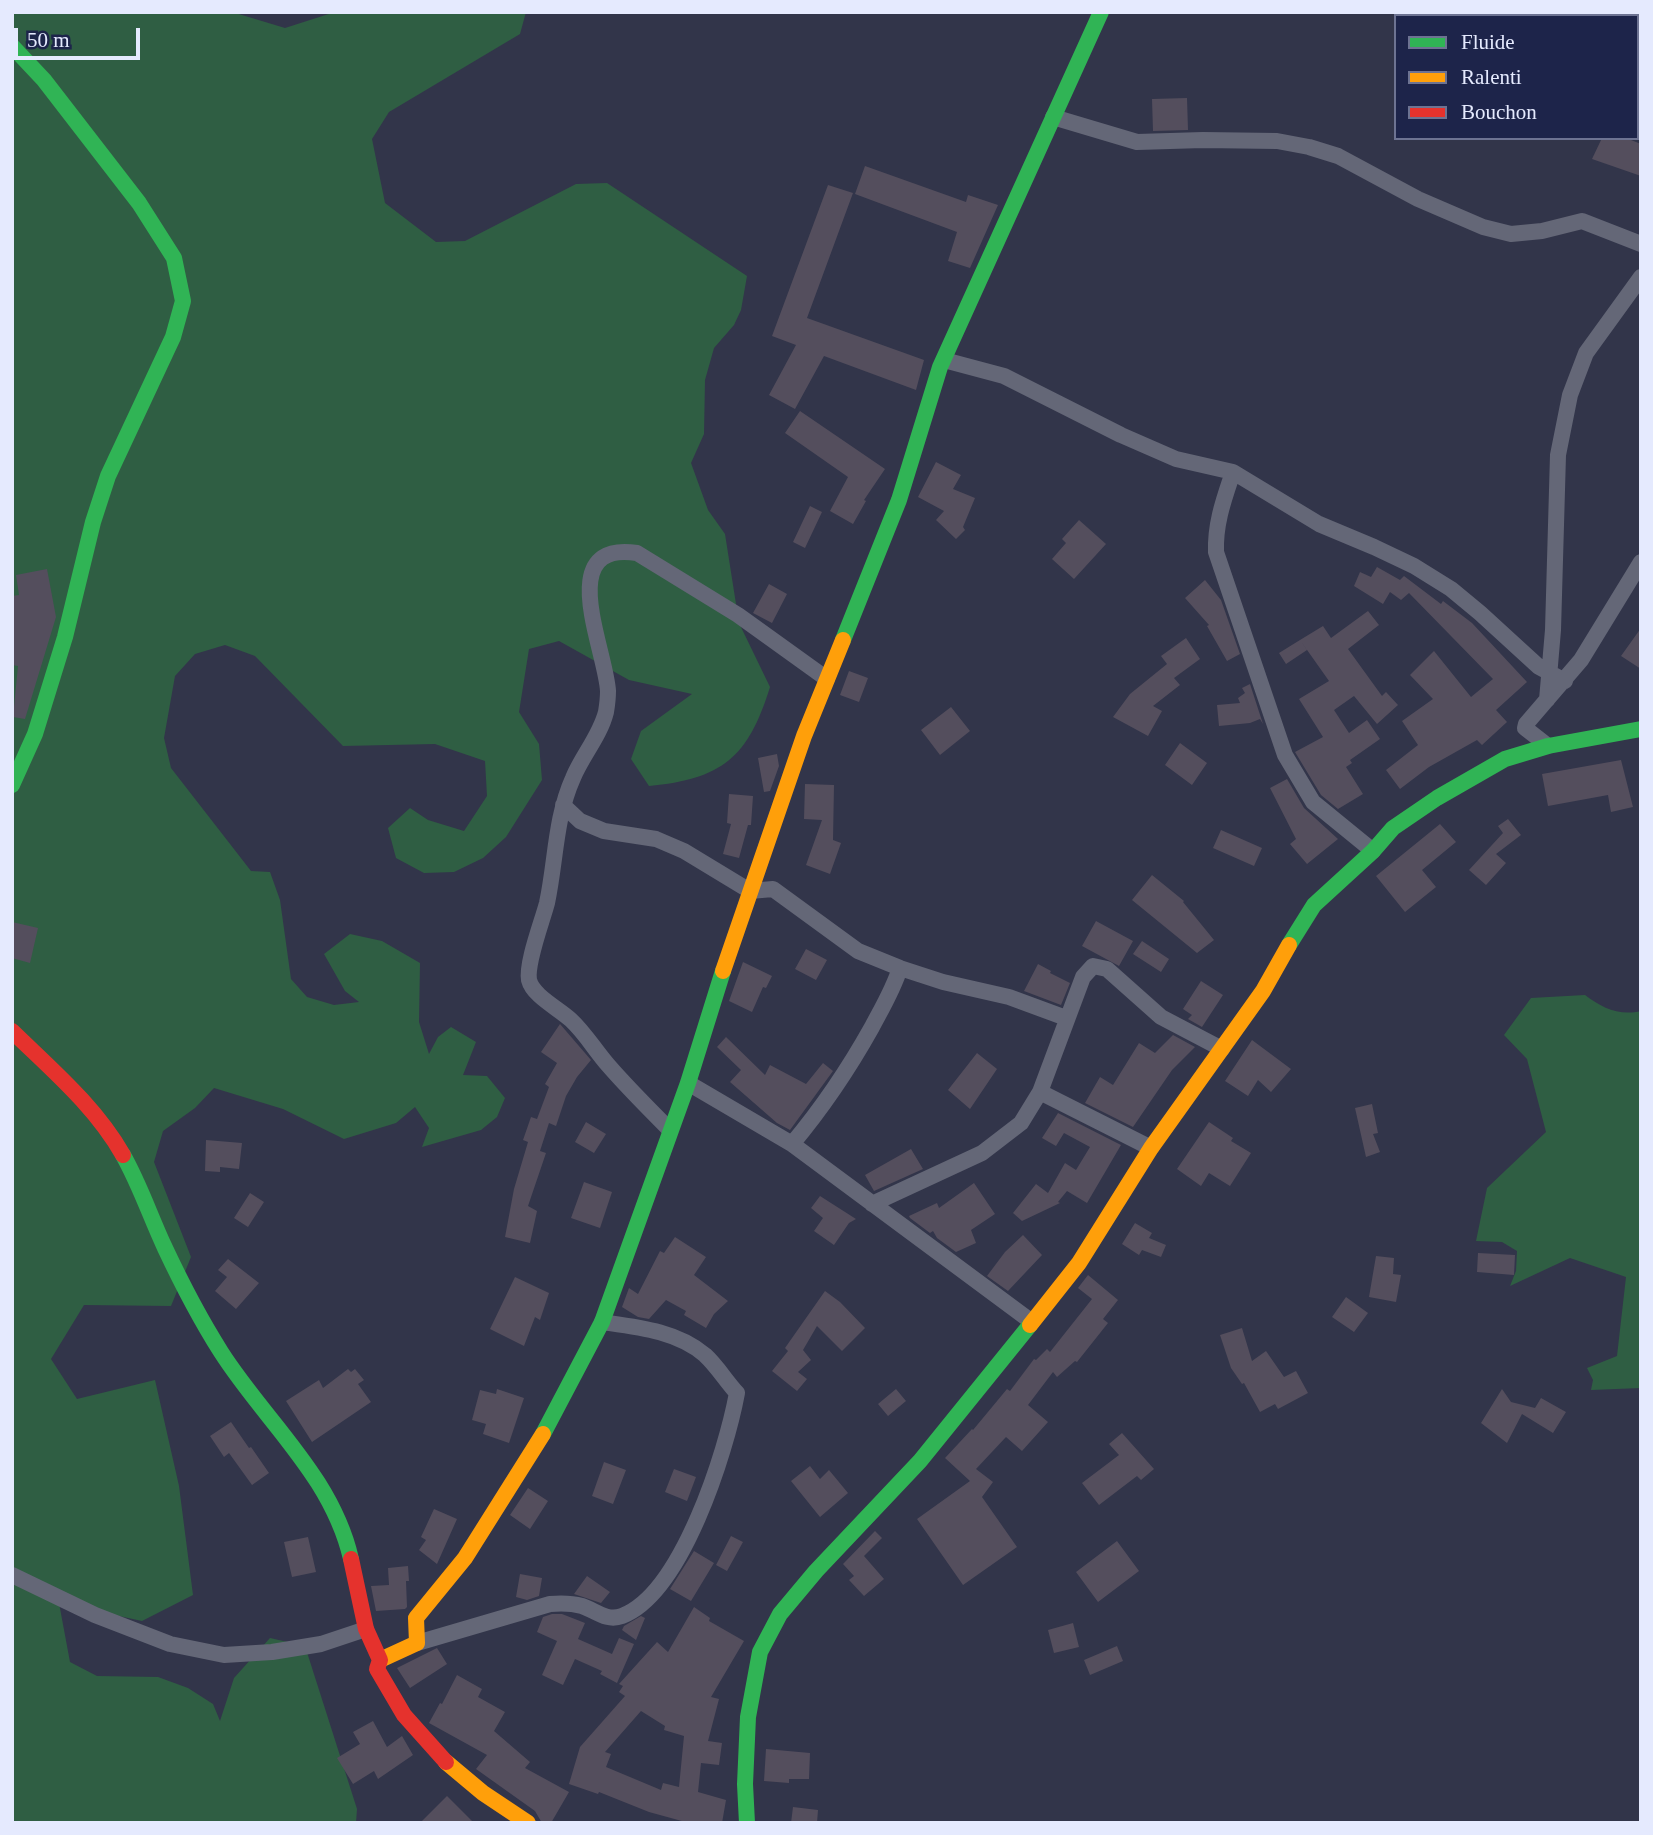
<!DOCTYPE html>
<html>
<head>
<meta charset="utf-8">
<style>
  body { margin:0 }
  #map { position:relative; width:1653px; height:1835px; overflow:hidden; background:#32354a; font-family:Georgia,serif }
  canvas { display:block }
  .frame { position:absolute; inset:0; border:14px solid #e5eafe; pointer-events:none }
  .legend { position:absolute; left:1394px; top:14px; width:245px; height:126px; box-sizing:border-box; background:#1d244a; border:2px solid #6d7392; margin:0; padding:9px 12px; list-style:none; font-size:21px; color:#e5eafe }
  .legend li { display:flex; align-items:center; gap:14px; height:35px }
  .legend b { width:35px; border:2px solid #6d7392 }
  .scale { position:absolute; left:14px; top:28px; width:126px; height:32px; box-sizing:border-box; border:4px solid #e5eafe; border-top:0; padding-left:9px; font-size:21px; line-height:24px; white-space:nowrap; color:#e5eafe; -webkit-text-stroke:5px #1d244a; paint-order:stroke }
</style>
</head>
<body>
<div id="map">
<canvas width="1653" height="1835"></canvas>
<div class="frame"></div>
<ul class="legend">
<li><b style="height:9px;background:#30b455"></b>Fluide</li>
<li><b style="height:9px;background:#ff9f0a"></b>Ralenti</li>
<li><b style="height:9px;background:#e5322d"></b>Bouchon</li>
</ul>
<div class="scale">50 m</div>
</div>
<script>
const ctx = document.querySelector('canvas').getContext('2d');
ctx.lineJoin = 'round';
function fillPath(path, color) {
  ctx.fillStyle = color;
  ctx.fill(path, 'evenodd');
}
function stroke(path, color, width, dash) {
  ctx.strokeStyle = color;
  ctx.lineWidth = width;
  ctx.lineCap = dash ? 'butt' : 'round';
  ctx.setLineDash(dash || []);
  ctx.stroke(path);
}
const green = new Path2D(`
  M 12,12 L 232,12 L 285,28 L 335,12 L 526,12 L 520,34 L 389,112 L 372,139 L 385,203 L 436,242 L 465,241 L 576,184 L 607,183 L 747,276 L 741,310 L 734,325 L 714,348 L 705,380 L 704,434 L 691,463 L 708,510 L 725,534 L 739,623 L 770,687 C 748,758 722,779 649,786 L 631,759 L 641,731 L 692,694 L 629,680 L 559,641 L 529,649 L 519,712 L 539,744 L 542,780 L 506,837 L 483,858 L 454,872 L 424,873 L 396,858 L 388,828 L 410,808 L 428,820 L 464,831 L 487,796 L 485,761 L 435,744 L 343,746 L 255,656 L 225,645 L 195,654 L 175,676 L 164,738 L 171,768 L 251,871 L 270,872 L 280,900 L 291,979 L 307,997 L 334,1005 L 359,1002 L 345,991 L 324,954 L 350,934 L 382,941 L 420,963 L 419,1022 L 429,1054 L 438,1037 L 451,1027 L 476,1042 L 463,1075 L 487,1076 L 505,1098 L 497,1117 L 481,1130 L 422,1147 L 429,1128 L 415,1107 L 396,1123 L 344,1139 L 283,1109 L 214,1088 L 195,1108 L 163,1131 L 154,1162 L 191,1257 L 171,1306 L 84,1305 L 51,1359 L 77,1399 L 155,1380 L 179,1486 L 193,1595 L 142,1621 L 59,1603 L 70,1662 L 97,1676 L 158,1677 L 188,1688 L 213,1704 L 220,1721 L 234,1678 L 270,1638 L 305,1646 L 357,1809 L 356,1823 L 12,1823 Z
  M 1585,995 C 1602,1008 1619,1016 1641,1011 L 1641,1388 L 1591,1390 L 1593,1380 L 1587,1368 L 1617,1356 L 1626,1277 L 1570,1258 L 1510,1286 L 1516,1271 L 1517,1251 L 1502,1242 L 1476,1241 L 1487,1188 L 1546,1132 L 1527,1059 L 1504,1035 L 1531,998 Z`);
const building = new Path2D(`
  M 1187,98 L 1188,130 L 1153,131 L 1152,99 Z
  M 1602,138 L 1626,138 L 1641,144 L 1641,176 L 1592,159 Z
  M 865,166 L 966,202 L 968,195 L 998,205 L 970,268 L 948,261 L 957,232 L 855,194 Z
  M 828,185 L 853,193 L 807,318 L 924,360 L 916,390 L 824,356 L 795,409 L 769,395 L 796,345 L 772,336 Z
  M 800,411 L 885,469 L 864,500 L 866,501 L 853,524 L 830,511 L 848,477 L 785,433 Z
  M 936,462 L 961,475 L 953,489 L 975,498 L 963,527 L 965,530 L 956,539 L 936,520 L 944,511 L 918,497 Z
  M 810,506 L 822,512 L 805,548 L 793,542 Z
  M 1079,520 L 1106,544 L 1074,579 L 1052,559 L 1066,543 L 1062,539 Z
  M 1377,567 L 1400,580 L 1404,576 L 1441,604 L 1443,601 L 1472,623 L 1527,682 L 1496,710 L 1507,722 L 1482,745 L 1477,740 L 1429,767 L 1400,789 L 1386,770 L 1418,745 L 1402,721 L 1433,699 L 1410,675 L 1434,651 L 1471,697 L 1493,679 L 1409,593 L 1401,600 L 1390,592 L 1383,604 L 1354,586 L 1360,572 L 1371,577 Z
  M 47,569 L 56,617 L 25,719 L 13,717 L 18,666 L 12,665 L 12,596 L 19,595 L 16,575 Z
  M 1205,580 L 1221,600 L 1240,654 L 1227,661 L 1207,626 L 1209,625 L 1185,598 Z
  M 769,584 L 787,594 L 772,623 L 753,613 Z
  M 1368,611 L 1379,625 L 1348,649 L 1382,696 L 1386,692 L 1398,705 L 1377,724 L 1354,696 L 1334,710 L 1349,733 L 1367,720 L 1380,739 L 1350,760 L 1352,763 L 1346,767 L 1363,794 L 1338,809 L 1321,795 L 1295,752 L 1323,737 L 1299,699 L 1329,681 L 1300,640 L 1323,626 L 1331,638 Z
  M 1641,628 L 1641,669 L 1621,656 Z
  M 1186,638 L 1200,659 L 1174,678 L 1180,685 L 1153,706 L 1162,711 L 1148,736 L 1113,717 L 1130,694 L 1167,664 L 1161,656 Z
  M 1300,640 L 1307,650 L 1286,664 L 1279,653 Z
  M 849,671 L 868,678 L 859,702 L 840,695 Z
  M 1250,684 L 1263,724 L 1260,719 L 1250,723 L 1219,726 L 1217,705 L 1240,703 L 1238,698 L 1245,693 L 1242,688 Z
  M 951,707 L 970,731 L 940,755 L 921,730 Z
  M 1180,743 L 1207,763 L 1192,785 L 1165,765 Z
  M 777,754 L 779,766 L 770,791 L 764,792 L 758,758 Z
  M 1621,760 L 1633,807 L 1611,812 L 1608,795 L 1548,806 L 1542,774 Z
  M 1287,779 L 1304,808 L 1338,839 L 1307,864 L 1290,844 L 1296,839 L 1270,788 Z
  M 805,784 L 834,785 L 833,840 L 841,843 L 830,874 L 806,865 L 822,820 L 804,819 Z
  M 729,794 L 753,796 L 751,825 L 748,825 L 739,858 L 723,854 L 731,824 L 727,823 Z
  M 1508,819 L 1521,835 L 1496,854 L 1506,863 L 1486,885 L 1469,870 L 1503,833 L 1498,826 Z
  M 1440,824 L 1456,842 L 1422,870 L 1436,887 L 1405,912 L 1376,876 Z
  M 1221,830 L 1262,848 L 1254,866 L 1213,848 Z
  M 1152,875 L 1184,901 L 1183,902 L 1214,940 L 1197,953 L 1132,900 Z
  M 1096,921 L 1133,941 L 1119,966 L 1082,946 Z
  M 12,922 L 38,928 L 30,963 L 12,958 Z
  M 1142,941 L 1169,959 L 1161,972 L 1133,954 Z
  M 806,949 L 827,960 L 816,980 L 795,969 Z
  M 743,962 L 772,976 L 766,988 L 763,987 L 752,1012 L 729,1001 Z
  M 1038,964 L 1051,971 L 1050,973 L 1070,983 L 1061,1005 L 1024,991 Z
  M 1201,981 L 1223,995 L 1202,1027 L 1188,1019 L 1192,1015 L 1183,1009 Z
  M 560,1024 L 591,1060 L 577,1077 L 566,1096 L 556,1126 L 549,1123 L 540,1151 L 546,1153 L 528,1206 L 537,1211 L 530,1243 L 505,1237 L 514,1189 L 528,1142 L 523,1140 L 531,1117 L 537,1119 L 549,1087 L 545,1084 L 557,1063 L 541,1052 Z
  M 1173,1035 L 1195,1047 L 1172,1070 L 1133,1127 L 1085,1103 L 1100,1077 L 1113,1085 L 1139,1043 L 1155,1053 Z
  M 726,1037 L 765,1075 L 770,1065 L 806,1084 L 823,1063 L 833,1071 L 790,1130 L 777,1123 L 730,1082 L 741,1070 L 717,1047 Z
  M 1252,1040 L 1291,1069 L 1271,1092 L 1258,1080 L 1248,1096 L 1225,1081 Z
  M 977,1053 L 997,1069 L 970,1109 L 948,1090 Z
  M 1372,1104 L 1378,1133 L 1373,1134 L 1380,1152 L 1366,1157 L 1355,1108 Z
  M 1058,1113 L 1121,1145 L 1087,1203 L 1067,1191 L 1058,1202 L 1060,1203 L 1022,1221 L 1013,1213 L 1036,1184 L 1048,1193 L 1065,1163 L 1076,1170 L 1090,1147 L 1064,1133 L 1056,1146 L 1042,1138 Z
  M 586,1122 L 606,1134 L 594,1153 L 575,1142 Z
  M 1209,1122 L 1233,1138 L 1231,1141 L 1251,1153 L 1230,1186 L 1209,1173 L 1201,1186 L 1177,1169 Z
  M 206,1140 L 242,1143 L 239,1169 L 220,1167 L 220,1172 L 205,1171 Z
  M 911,1149 L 923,1169 L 874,1191 L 865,1175 Z
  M 584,1182 L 612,1192 L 600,1228 L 571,1218 Z
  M 974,1183 L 995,1214 L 971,1230 L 976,1243 L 956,1252 L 937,1238 L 933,1231 L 930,1233 L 910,1218 L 909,1216 L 937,1203 L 939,1208 Z
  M 250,1193 L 264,1202 L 248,1227 L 234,1218 Z
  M 820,1196 L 856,1219 L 849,1223 L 834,1245 L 814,1231 L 823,1218 L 811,1208 Z
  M 1135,1223 L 1152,1233 L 1149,1238 L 1166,1245 L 1161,1257 L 1142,1250 L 1139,1255 L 1122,1244 Z
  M 1023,1235 L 1042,1255 L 1008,1291 L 987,1276 L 1005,1252 Z
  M 675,1237 L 706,1257 L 694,1275 L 728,1301 L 714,1314 L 706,1328 L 684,1315 L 686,1311 L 666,1300 L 649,1319 L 638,1317 L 622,1307 L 629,1288 L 638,1294 L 660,1251 L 664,1253 Z
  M 1478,1253 L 1515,1255 L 1514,1275 L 1477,1272 Z
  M 1376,1256 L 1394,1258 L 1393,1274 L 1401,1275 L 1396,1302 L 1369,1297 Z
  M 228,1259 L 259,1283 L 236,1309 L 215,1291 L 227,1277 L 218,1270 Z
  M 1088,1275 L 1118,1300 L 1103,1319 L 1108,1323 L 1077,1362 L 1075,1361 L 1057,1377 L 1053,1372 L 1028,1405 L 1048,1422 L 1022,1451 L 1006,1437 L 976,1469 L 993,1482 L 982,1497 L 1017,1547 L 963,1585 L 917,1519 L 970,1481 L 945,1458 L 972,1429 L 973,1430 L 1007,1389 L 1010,1391 L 1034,1359 L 1036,1360 L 1047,1349 L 1050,1352 L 1092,1299 L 1078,1288 Z
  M 515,1277 L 549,1293 L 540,1320 L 535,1317 L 524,1346 L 490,1329 Z
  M 825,1291 L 840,1302 L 865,1328 L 842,1351 L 817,1326 L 803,1350 L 811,1360 L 798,1372 L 807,1379 L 797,1391 L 772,1371 L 788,1351 L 785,1348 Z
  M 1346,1297 L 1368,1313 L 1354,1332 L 1332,1317 Z
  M 1242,1328 L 1252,1361 L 1266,1351 L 1284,1377 L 1296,1371 L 1308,1393 L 1278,1409 L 1275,1404 L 1260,1412 L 1244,1383 L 1242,1384 L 1231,1368 L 1220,1335 Z
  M 348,1369 L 351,1372 L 355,1369 L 364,1380 L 358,1384 L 371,1402 L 312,1442 L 286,1401 L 319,1380 L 323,1388 Z
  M 497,1389 L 524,1398 L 509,1443 L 483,1434 L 486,1424 L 472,1420 L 480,1390 L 496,1394 Z
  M 896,1389 L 906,1401 L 888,1416 L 878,1404 Z
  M 1502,1389 L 1511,1402 L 1535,1408 L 1541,1398 L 1566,1412 L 1553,1433 L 1522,1414 L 1507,1443 L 1481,1423 Z
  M 231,1422 L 249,1448 L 251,1447 L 269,1473 L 252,1485 L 229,1453 L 224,1457 L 210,1436 Z
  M 1122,1433 L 1154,1469 L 1141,1480 L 1137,1476 L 1099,1505 L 1082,1483 L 1119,1455 L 1109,1444 Z
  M 604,1462 L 626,1470 L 613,1504 L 592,1496 Z
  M 810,1466 L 820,1479 L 829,1470 L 848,1493 L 820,1517 L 791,1481 Z
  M 674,1469 L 696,1477 L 687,1501 L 665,1492 Z
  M 528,1488 L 548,1501 L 530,1529 L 510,1515 Z
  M 434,1509 L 457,1519 L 437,1564 L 419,1550 L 426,1540 L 421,1537 Z
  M 875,1531 L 882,1538 L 864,1556 L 884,1579 L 864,1596 L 849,1580 L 854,1576 L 843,1564 Z
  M 731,1536 L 743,1542 L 727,1571 L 716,1565 Z
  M 308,1537 L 316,1572 L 292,1577 L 284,1542 Z
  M 1117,1541 L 1139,1571 L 1098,1602 L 1076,1572 Z
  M 694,1551 L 714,1563 L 691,1601 L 670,1589 Z
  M 408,1566 L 409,1581 L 406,1581 L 407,1607 L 405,1609 L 376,1611 L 371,1586 L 389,1585 L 388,1568 Z
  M 520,1574 L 542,1578 L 539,1596 L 527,1600 L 516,1597 Z
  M 587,1576 L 610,1592 L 601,1603 L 574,1594 Z
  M 694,1607 L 710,1618 L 709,1621 L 744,1641 L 711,1697 L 719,1699 L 708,1741 L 722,1743 L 719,1765 L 701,1763 L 698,1792 L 726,1800 L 722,1823 L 689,1823 L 649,1812 L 599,1792 L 598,1794 L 569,1784 L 580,1747 L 625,1696 L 619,1692 L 623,1686 L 619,1684 L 657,1642 L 668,1652 ZM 641,1711 L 665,1726 L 664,1730 L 684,1736 L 679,1787 L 663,1783 L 661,1790 L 606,1767 L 611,1754 L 605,1752 Z
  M 552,1614 L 562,1614 L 585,1623 L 578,1639 L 612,1654 L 619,1638 L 634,1644 L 617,1683 L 600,1674 L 602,1671 L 575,1659 L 563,1685 L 542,1675 L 557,1641 L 537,1632 L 543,1617 Z
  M 641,1616 L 645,1618 L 636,1640 L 622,1630 L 624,1626 Z
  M 1073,1623 L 1079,1647 L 1054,1653 L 1048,1630 Z
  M 1117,1646 L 1123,1661 L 1090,1675 L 1084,1660 Z
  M 437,1648 L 447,1664 L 410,1688 L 397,1668 Z
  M 457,1675 L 482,1689 L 478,1697 L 505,1712 L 494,1731 L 530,1762 L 525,1768 L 569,1792 L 551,1823 L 542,1823 L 535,1811 L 476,1769 L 487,1755 L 429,1723 L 440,1703 L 442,1704 Z
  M 373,1721 L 387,1747 L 402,1736 L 413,1755 L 378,1779 L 374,1771 L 353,1784 L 337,1758 L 360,1744 L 353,1732 Z
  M 766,1749 L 810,1753 L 809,1779 L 789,1779 L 789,1783 L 764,1781 Z
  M 447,1796 L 474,1823 L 420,1823 Z
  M 793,1807 L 818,1810 L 817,1823 L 791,1823 Z`);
const street = new Path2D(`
  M 1053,117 L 1137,142 L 1203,140 L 1277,141 L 1309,147 L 1338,156 L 1418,199 L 1483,227 L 1511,234 L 1542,231 L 1582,221 L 1641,244
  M 944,360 L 1004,376 L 1121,435 L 1176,459 L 1233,472 L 1319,524 L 1374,547 L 1414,566 L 1451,589 L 1480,613 L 1539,667 L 1565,681
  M 1233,472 C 1224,499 1215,523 1216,552 L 1285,755 L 1313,802 L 1373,851
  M 1547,700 L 1553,630 L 1558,455 L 1570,395 L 1586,353 L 1641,277
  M 1548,746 L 1525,728 L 1526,724 L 1581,660 L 1641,562
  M 563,805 L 580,821 L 604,831 L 656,839 L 684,851 L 750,891 L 773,889 L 858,951 L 900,968 L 943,982 L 1009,997 L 1066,1018
  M 688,1083 L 792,1144 L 1032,1322
  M 1040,1092 L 1151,1148
  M 670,1130 C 649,1109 627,1087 608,1065 C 595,1050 585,1033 571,1020 C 558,1008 533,996 529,980 C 526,963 542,922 547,903 C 556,861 555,818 573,778 C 582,756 600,736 606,712 C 607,706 608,697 608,691 C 606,650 553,540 637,553 L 738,615 L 827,679
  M 792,1144 C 823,1107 848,1070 872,1027 C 882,1008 893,990 900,968
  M 872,1204 L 982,1153 L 1021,1123 L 1040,1092 L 1083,977 L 1093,966 L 1107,969 L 1161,1017 L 1222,1049
  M 12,1575 L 95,1615 L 170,1644 L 224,1655 L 272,1652 L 321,1644 L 366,1629
  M 417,1643 L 550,1604 C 561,1603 571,1603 582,1606 C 595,1610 606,1622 622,1616 C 682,1593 726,1452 737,1393 C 726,1381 717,1366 705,1355 C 677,1331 637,1327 602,1322`);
const fast = new Path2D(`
  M 12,46 L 44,80 L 139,203 L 174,258 L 183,301 L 173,337 L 108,476 L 93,522 L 65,637 L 35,734 L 12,785
  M 843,640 L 899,500 L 940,367 L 1101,12
  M 1289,945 L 1314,905 L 1373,851 L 1393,828 L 1437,798 L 1505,759 L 1548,746 L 1641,729
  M 123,1155 C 140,1185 150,1216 165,1248 C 180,1280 202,1322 221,1352 C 265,1421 332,1476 351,1559
  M 543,1434 L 602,1322 L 688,1083 L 723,971
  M 747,1823 L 745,1784 L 748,1717 L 760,1652 L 780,1614 L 816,1571 L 920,1461 L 1030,1325`);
const slow = new Path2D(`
  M 723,971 L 804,736 L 843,640
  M 1030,1325 L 1079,1263 L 1151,1148 L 1263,991 L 1289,945
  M 380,1660 L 417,1643 L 416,1618 L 465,1558 L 543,1434
  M 446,1762 L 483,1793 L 528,1823`);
const jam = new Path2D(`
  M 12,1031 C 52,1070 95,1106 123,1155
  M 351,1559 L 366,1629 L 380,1660 L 377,1669 L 404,1715 L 446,1762`);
fillPath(green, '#2f5e43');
fillPath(building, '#544e5d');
stroke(street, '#646777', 16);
stroke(fast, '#30b455', 16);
stroke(slow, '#ff9f0a', 16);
stroke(jam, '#e5322d', 16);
</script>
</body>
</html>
